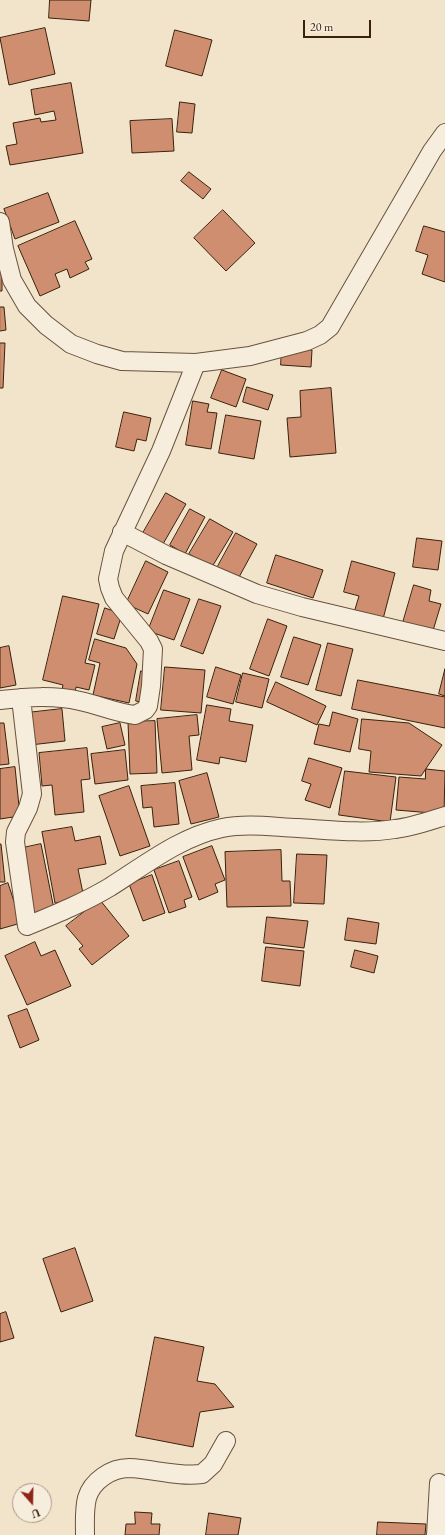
<!DOCTYPE html>
<html>
<head>
<meta charset="utf-8">
<style>
  body { margin:0 }
  #map { position:relative; width:445px; height:1535px; overflow:hidden; background:#f2e4ca; font-family:"EB Garamond",serif }
  canvas { display:block }
  .north { position:absolute; left:12px; top:1483px; width:40px; height:40px; box-sizing:border-box; background:#f7eddd; border:1px solid #ab9b89; border-radius:50%; rotate:160deg; font-size:11px; font-weight:700; line-height:16px; text-align:center; color:#39210c }
  .north::after { content:''; display:block; margin:auto; width:14px; height:18px; background:#8f2418; clip-path:polygon(50% 0,100% 100%,50% 72%,0 100%) }
  .scale { position:absolute; left:303px; top:20px; width:68px; height:18px; box-sizing:border-box; border:2px solid #39210c; border-top:0; padding-left:5px; font-size:12px; line-height:14px; white-space:nowrap; color:#39210c; -webkit-text-stroke:3px #f7eddd; paint-order:stroke }
</style>
</head>
<body>
<div id="map">
<canvas width="445" height="1535"></canvas>
<div class="north">U</div>
<div class="scale">20 m</div>
</div>
<script>
const ctx = document.querySelector('canvas').getContext('2d');
ctx.lineJoin = 'round';
function fillPath(path, color) {
  ctx.fillStyle = color;
  ctx.fill(path, 'evenodd');
}
function stroke(path, color, width, dash) {
  ctx.strokeStyle = color;
  ctx.lineWidth = width;
  ctx.lineCap = dash ? 'butt' : 'round';
  ctx.setLineDash(dash || []);
  ctx.stroke(path);
}
const building = new Path2D(`
  M 50,0 L 91,0 L 89,21 L 49,18 Z
  M 45,28 L 55,74 L 9,85 L 0,38 Z
  M 175,30 L 212,40 L 202,76 L 166,66 Z
  M 71,83 L 83,153 L 10,165 L 6,146 L 17,144 L 13,123 L 40,118 L 41,122 L 56,120 L 54,111 L 35,115 L 31,90 Z
  M 180,102 L 195,104 L 192,133 L 177,132 Z
  M 172,119 L 174,151 L 132,153 L 130,121 Z
  M 189,172 L 211,189 L 203,199 L 181,181 Z
  M 48,193 L 59,222 L 15,239 L 4,209 Z
  M 223,210 L 255,243 L 226,271 L 194,238 Z
  M 75,221 L 92,259 L 85,262 L 89,269 L 70,278 L 67,269 L 55,274 L 60,287 L 40,296 L 18,246 Z
  M 424,226 L 445,232 L 445,282 L 422,274 L 428,255 L 416,251 Z
  M 0,271 L 2,271 L 2,291 L 0,291 Z
  M 0,307 L 4,307 L 6,330 L 0,331 Z
  M 0,343 L 5,343 L 3,388 L 0,388 Z
  M 282,348 L 312,350 L 311,367 L 281,365 Z
  M 222,370 L 246,379 L 236,407 L 211,398 Z
  M 247,387 L 273,395 L 268,410 L 243,402 Z
  M 331,388 L 336,453 L 290,457 L 287,418 L 301,417 L 300,391 Z
  M 193,401 L 209,404 L 207,412 L 217,413 L 211,449 L 186,445 Z
  M 124,412 L 151,418 L 146,441 L 137,439 L 134,451 L 116,447 Z
  M 226,415 L 261,421 L 254,459 L 219,453 Z
  M 166,493 L 186,504 L 163,544 L 143,533 Z
  M 190,509 L 205,517 L 185,554 L 170,545 Z
  M 210,519 L 233,532 L 212,567 L 189,554 Z
  M 236,533 L 257,544 L 238,579 L 217,568 Z
  M 417,538 L 442,541 L 438,570 L 413,567 Z
  M 276,555 L 323,570 L 313,598 L 267,583 Z
  M 146,561 L 168,572 L 148,614 L 126,604 Z
  M 352,561 L 395,573 L 382,623 L 353,616 L 359,596 L 344,592 Z
  M 414,585 L 431,590 L 429,601 L 441,604 L 432,634 L 402,626 Z
  M 164,590 L 190,599 L 174,640 L 148,631 Z
  M 63,596 L 99,604 L 85,663 L 95,665 L 89,690 L 76,687 L 75,693 L 62,690 L 63,685 L 43,680 Z
  M 199,599 L 221,606 L 203,654 L 181,646 Z
  M 105,608 L 122,614 L 114,639 L 97,634 Z
  M 268,619 L 287,626 L 269,676 L 250,669 Z
  M 294,637 L 321,645 L 308,685 L 281,677 Z
  M 95,639 L 126,648 L 137,664 L 129,703 L 93,695 L 100,663 L 89,660 Z
  M 328,643 L 353,649 L 341,696 L 316,690 Z
  M 9,646 L 16,685 L 0,688 L 0,648 Z
  M 165,667 L 205,670 L 201,713 L 161,710 Z
  M 216,667 L 241,675 L 233,704 L 207,697 Z
  M 445,669 L 445,696 L 439,694 Z
  M 141,671 L 151,673 L 145,703 L 136,701 Z
  M 243,673 L 269,679 L 262,708 L 236,702 Z
  M 358,680 L 445,697 L 445,728 L 352,709 Z
  M 276,682 L 326,706 L 317,725 L 267,702 Z
  M 207,705 L 231,709 L 229,721 L 253,725 L 246,762 L 220,757 L 219,764 L 197,760 Z
  M 62,709 L 65,741 L 30,745 L 26,713 Z
  M 333,712 L 358,719 L 350,752 L 314,744 L 319,724 L 329,726 Z
  M 197,715 L 199,735 L 189,736 L 192,770 L 162,773 L 157,719 Z
  M 362,719 L 409,723 L 442,745 L 421,776 L 369,772 L 371,751 L 359,749 Z
  M 155,721 L 157,773 L 130,774 L 128,722 Z
  M 0,723 L 4,723 L 9,764 L 0,765 Z
  M 120,723 L 125,745 L 107,749 L 102,727 Z
  M 87,748 L 90,779 L 81,780 L 84,812 L 55,815 L 52,785 L 42,786 L 39,753 Z
  M 125,750 L 128,780 L 95,784 L 91,754 Z
  M 309,758 L 342,768 L 330,808 L 305,800 L 311,784 L 302,781 Z
  M 15,767 L 20,816 L 0,819 L 0,769 Z
  M 426,769 L 445,771 L 444,814 L 396,810 L 399,777 L 425,779 Z
  M 345,771 L 396,777 L 390,822 L 339,815 Z
  M 207,773 L 219,817 L 191,824 L 179,781 Z
  M 175,783 L 179,824 L 154,827 L 152,807 L 143,808 L 141,786 Z
  M 129,786 L 150,846 L 120,856 L 99,796 Z
  M 72,827 L 75,841 L 100,836 L 106,864 L 78,869 L 84,898 L 55,903 L 42,832 Z
  M 0,844 L 1,844 L 5,882 L 0,882 Z
  M 41,844 L 54,909 L 32,914 L 18,849 Z
  M 212,846 L 225,880 L 215,884 L 218,892 L 199,900 L 183,857 Z
  M 281,850 L 282,881 L 290,881 L 291,906 L 227,907 L 225,852 Z
  M 297,854 L 327,855 L 324,904 L 294,903 Z
  M 179,861 L 192,897 L 184,900 L 186,907 L 169,913 L 154,870 Z
  M 152,875 L 165,913 L 143,921 L 129,884 Z
  M 8,883 L 21,923 L 0,929 L 0,886 Z
  M 100,900 L 129,936 L 92,965 L 79,949 L 83,946 L 66,926 Z
  M 267,917 L 308,921 L 304,948 L 264,943 Z
  M 348,918 L 379,923 L 376,944 L 345,940 Z
  M 35,942 L 41,956 L 55,950 L 71,986 L 27,1005 L 5,956 Z
  M 266,947 L 304,951 L 300,986 L 262,981 Z
  M 355,950 L 378,956 L 374,973 L 351,967 Z
  M 27,1009 L 39,1040 L 20,1048 L 8,1016 Z
  M 75,1248 L 93,1301 L 61,1312 L 43,1259 Z
  M 6,1312 L 14,1338 L 0,1342 L 0,1314 Z
  M 155,1337 L 204,1347 L 197,1381 L 215,1384 L 234,1407 L 200,1412 L 193,1447 L 136,1436 Z
  M 135,1512 L 152,1513 L 151,1524 L 160,1524 L 159,1535 L 125,1535 L 126,1524 L 135,1524 Z
  M 209,1513 L 241,1518 L 238,1535 L 206,1535 Z
  M 378,1522 L 426,1524 L 425,1535 L 377,1535 Z`);
const street = new Path2D(`
  M 0,222 L 4,249 L 12,280 L 27,306 L 46,325 L 71,344 L 97,354 L 122,361 L 196,363 L 250,356 L 307,341 L 320,335 L 330,327 L 432,151 L 445,133
  M 122,532 L 166,555 L 257,594 L 302,607 L 445,641
  M 21,698 L 32,794 L 28,808 L 16,832 L 15,842 L 27,926 C 56,914 83,903 110,887 C 145,865 180,837 222,828 C 247,823 273,827 298,828 C 330,830 364,834 395,829 C 412,827 429,821 445,816
  M 0,700 C 27,697 54,695 80,701 C 99,705 116,713 135,715 L 145,710 L 148,706 L 151,686 L 153,649 L 149,641 L 114,598 L 110,588 L 108,579 L 114,551 L 161,451 L 196,363
  M 85,1535 C 85,1523 84,1510 87,1498 C 92,1481 111,1468 129,1468 C 154,1469 177,1477 202,1474 L 213,1464 L 226,1441
  M 436,1535 L 439,1483`);
fillPath(building, '#ce8e6f');
stroke(building, '#39210c', 1);
stroke(street, '#67523c', 20);
stroke(street, '#f7eddd', 18);
</script>
</body>
</html>
